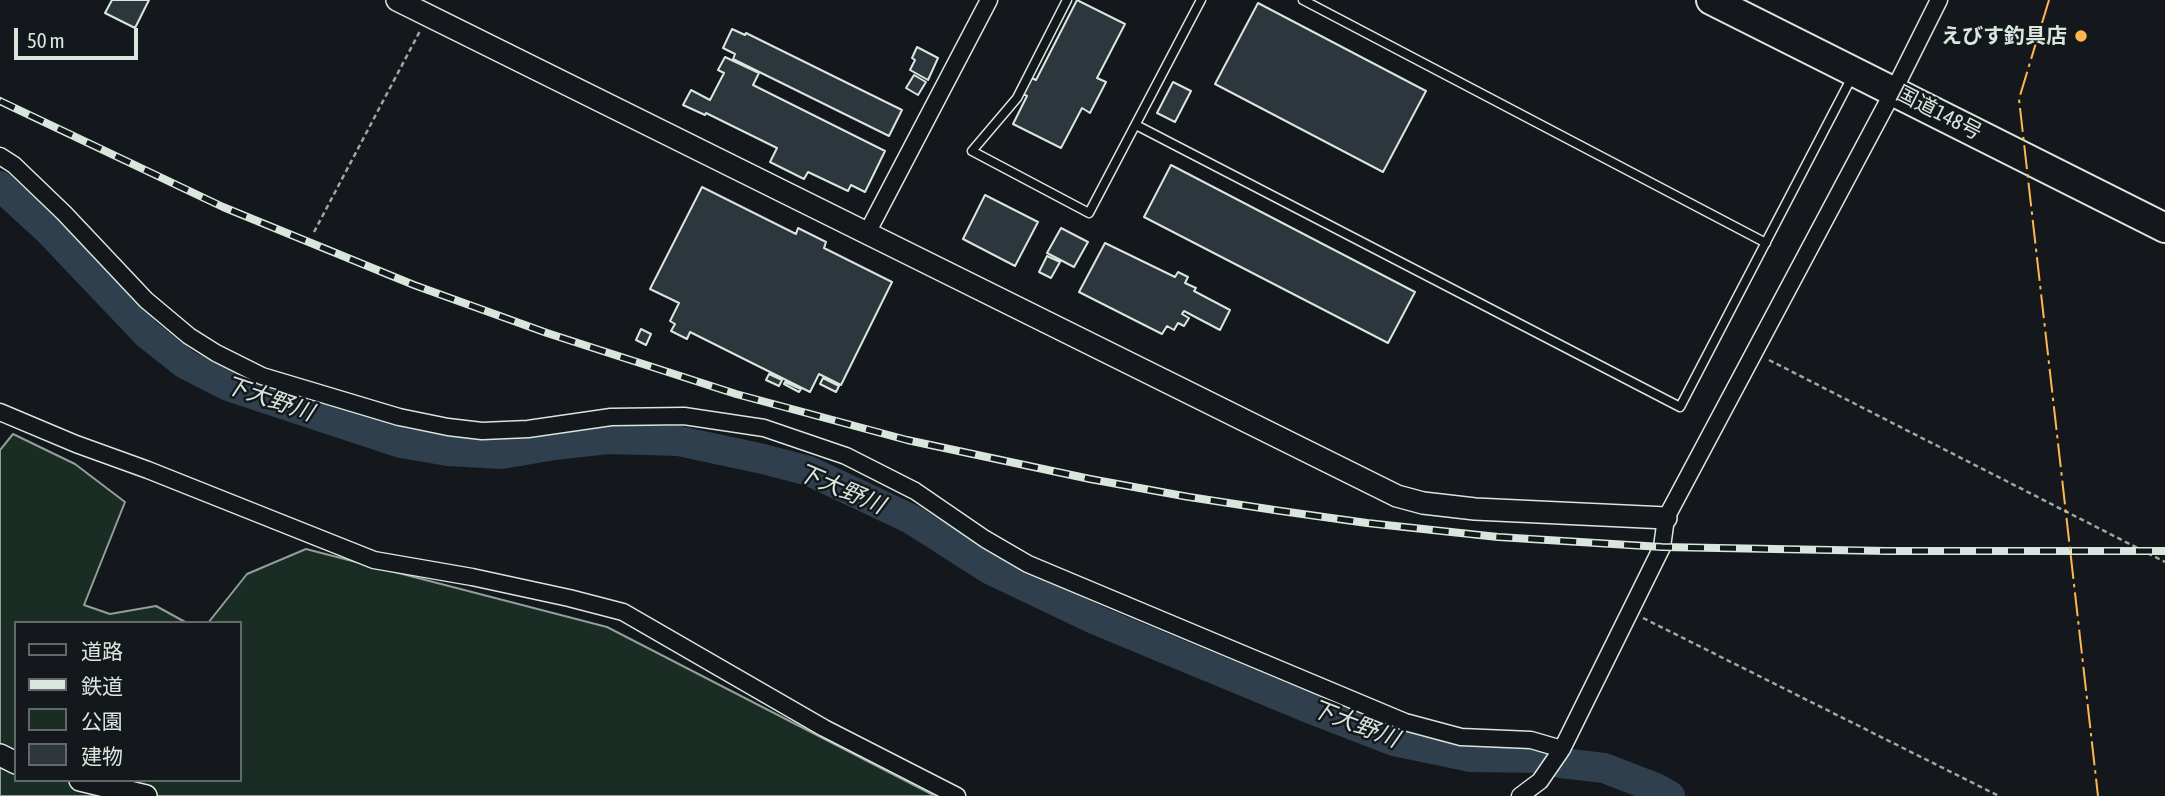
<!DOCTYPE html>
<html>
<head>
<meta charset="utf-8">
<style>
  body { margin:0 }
  #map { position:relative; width:2165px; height:796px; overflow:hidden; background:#14181c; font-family:"Asap Condensed","Noto Sans JP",sans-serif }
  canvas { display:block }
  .legend { position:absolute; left:14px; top:621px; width:228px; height:161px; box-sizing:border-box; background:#14181c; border:2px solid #626a69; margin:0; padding:9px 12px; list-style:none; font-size:21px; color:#d8e6dc }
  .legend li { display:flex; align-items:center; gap:14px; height:35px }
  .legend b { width:35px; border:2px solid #626a69 }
  .scale { position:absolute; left:14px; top:28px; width:124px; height:32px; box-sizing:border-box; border:4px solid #d8e6dc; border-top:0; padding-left:9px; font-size:21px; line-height:24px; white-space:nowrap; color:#d8e6dc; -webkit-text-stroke:5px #14181c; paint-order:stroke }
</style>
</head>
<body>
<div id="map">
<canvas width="2165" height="796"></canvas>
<ul class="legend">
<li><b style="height:9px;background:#14181c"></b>道路</li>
<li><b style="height:9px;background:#d8e6dc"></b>鉄道</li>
<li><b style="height:19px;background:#1a2d24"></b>公園</li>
<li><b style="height:19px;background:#2c363c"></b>建物</li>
</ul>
<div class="scale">50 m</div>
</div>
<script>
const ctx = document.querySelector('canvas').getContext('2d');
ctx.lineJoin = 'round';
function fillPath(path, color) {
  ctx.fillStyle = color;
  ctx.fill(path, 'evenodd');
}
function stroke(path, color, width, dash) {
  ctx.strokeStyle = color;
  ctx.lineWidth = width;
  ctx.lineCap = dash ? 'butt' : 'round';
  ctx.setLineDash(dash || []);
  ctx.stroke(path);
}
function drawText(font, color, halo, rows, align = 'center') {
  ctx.font = font + ' "Asap Condensed","Noto Sans JP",sans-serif';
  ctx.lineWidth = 5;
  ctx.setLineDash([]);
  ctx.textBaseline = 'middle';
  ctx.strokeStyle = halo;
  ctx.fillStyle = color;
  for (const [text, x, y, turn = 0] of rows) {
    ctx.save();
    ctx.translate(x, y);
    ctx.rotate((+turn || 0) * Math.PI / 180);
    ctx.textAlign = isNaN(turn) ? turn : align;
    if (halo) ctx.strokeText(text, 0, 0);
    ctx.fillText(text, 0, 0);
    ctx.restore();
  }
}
const green = new Path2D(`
  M 13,434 L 75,464 L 125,502 L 84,605 L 110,614 L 156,606 L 187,623 L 16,623 L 16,780 L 240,780 L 240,623 L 208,623 L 247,574 L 306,549 L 607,627 L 935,796 L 0,796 L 0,450 Z`);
const river = new Path2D(`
  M 0,186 L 48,230 L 147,334 L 185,364 L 228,386 L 401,443 L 448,451 L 502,454 L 554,445 L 608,439 L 679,441 L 763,459 L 809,471 L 911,519 L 991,570 L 1096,620 L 1306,707 L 1394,741 L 1471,757 L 1541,758 L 1561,763 L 1604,768 L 1656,788 L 1670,796`);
const building = new Path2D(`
  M 112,0 L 149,0 L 135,28 L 105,13 Z
  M 1077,0 L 1125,24 L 1097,78 L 1106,82 L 1090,113 L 1082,108 L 1061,148 L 1013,124 L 1027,96 L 1016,91 L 1025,75 L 1036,80 Z
  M 1258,3 L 1426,91 L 1383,172 L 1215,84 Z
  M 732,29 L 745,35 L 746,33 L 902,110 L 889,136 L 733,59 L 735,54 L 723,48 Z
  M 917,47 L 938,58 L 928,80 L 910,70 L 915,60 L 912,58 Z
  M 725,57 L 759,73 L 753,85 L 885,151 L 865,192 L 851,185 L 848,191 L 808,172 L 804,179 L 770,162 L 777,148 L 706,113 L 705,115 L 683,105 L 691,90 L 710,100 L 724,73 L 718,70 Z
  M 914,75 L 926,82 L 918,95 L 906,88 Z
  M 1173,82 L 1191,91 L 1175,122 L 1157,113 Z
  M 1171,165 L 1415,292 L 1388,343 L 1144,217 Z
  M 702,187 L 796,234 L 798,228 L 826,242 L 824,248 L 892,282 L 841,385 L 819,374 L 810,392 L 690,332 L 687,339 L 671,331 L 675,324 L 670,321 L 679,303 L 650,289 Z
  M 985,195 L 1038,222 L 1015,266 L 963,239 Z
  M 1061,228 L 1088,242 L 1074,267 L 1047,253 Z
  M 1105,243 L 1175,277 L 1178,272 L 1188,277 L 1185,283 L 1196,288 L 1194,291 L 1230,310 L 1220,330 L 1184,311 L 1182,314 L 1189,318 L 1184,326 L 1178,323 L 1174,330 L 1167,326 L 1162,334 L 1079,292 Z
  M 1047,256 L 1060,262 L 1051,278 L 1039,272 Z
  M 641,329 L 651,334 L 646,345 L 636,340 Z
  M 769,374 L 782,380 L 779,386 L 766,380 Z
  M 823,378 L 839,386 L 836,392 L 820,384 Z
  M 785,382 L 801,389 L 799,392 L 784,384 Z`);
const path = new Path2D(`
  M 314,232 L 420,31
  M 1769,360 L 2165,562
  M 1643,618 L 1999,796`);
const lane = new Path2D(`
  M 1067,0 L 1017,98 L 972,151 L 1089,213 L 1201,0
  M 1303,0 L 1766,243
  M 1136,125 L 1680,407 L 1853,75`);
const street = new Path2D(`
  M 0,156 L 14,165 L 64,213 L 146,300 L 189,336 L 216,353 L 262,376 L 399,417 L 448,427 L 482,431 L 528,429 L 611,417 L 684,416 L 764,428 L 846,456 L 915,491 L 985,539 L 1028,564 L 1405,722 L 1461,737 L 1531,740 L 1562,749
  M 867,233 L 989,0
  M 0,412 L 76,444 L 148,470 L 374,560 L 472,577 L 569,598 L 623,612 L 824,728 L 957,796
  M 1520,796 L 1540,781 L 1562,749 L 1662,547 L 1666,518 L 1894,90 L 1939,0`);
const secondary = new Path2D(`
  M 397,0 L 1397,496 L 1423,503 L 1475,509 L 1666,518
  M 0,755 L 16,763
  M 80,780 L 146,796`);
const highway = new Path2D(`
  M 1711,0 L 2165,228`);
const rail = new Path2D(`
  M 0,101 L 223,207 L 414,285 L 547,333 L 736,394 L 907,440 L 1090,479 L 1189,497 L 1281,511 L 1367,523 L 1498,537 L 1662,547 L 1887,551 L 2165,551`);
const power = new Path2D(`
  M 2049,0 L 2019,99 L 2098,796`);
const markers = [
  [2081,36,7,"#ffb74d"]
];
const poiNames = [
  ["えびす釣具店",2067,36]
];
const streetNames = [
  ["国道148号",1939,113,27]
];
const waterNames = [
  ["下大野川",269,399,19],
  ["下大野川",841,489,23],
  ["下大野川",1355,724,21]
];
fillPath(green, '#1a2d24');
stroke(green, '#939e99', 2);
stroke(river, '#2f3f4d', 30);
fillPath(building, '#2c363c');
stroke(building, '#d8e6dc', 2);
stroke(lane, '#d8e6dc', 11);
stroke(street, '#d8e6dc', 19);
stroke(secondary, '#d8e6dc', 24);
stroke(highway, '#d8e6dc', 32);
stroke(path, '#9da8a2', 2.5, [5, 3.5]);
stroke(lane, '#14181c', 8);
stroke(street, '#14181c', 16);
stroke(secondary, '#14181c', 21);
stroke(highway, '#14181c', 28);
stroke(rail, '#d8e6dc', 8);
stroke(rail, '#14181c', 5, [16]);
stroke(power, '#ffb74d', 2, [24, 5, 3.5, 5]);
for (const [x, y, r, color] of markers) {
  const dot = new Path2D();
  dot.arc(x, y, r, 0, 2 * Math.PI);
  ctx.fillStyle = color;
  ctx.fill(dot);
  stroke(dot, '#14181c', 2.5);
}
drawText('bold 21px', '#d8e6dc', '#14181c', poiNames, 'right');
drawText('21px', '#d8e6dc', '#14181c', streetNames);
drawText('italic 23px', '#d8e6dc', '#14181c', waterNames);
</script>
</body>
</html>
